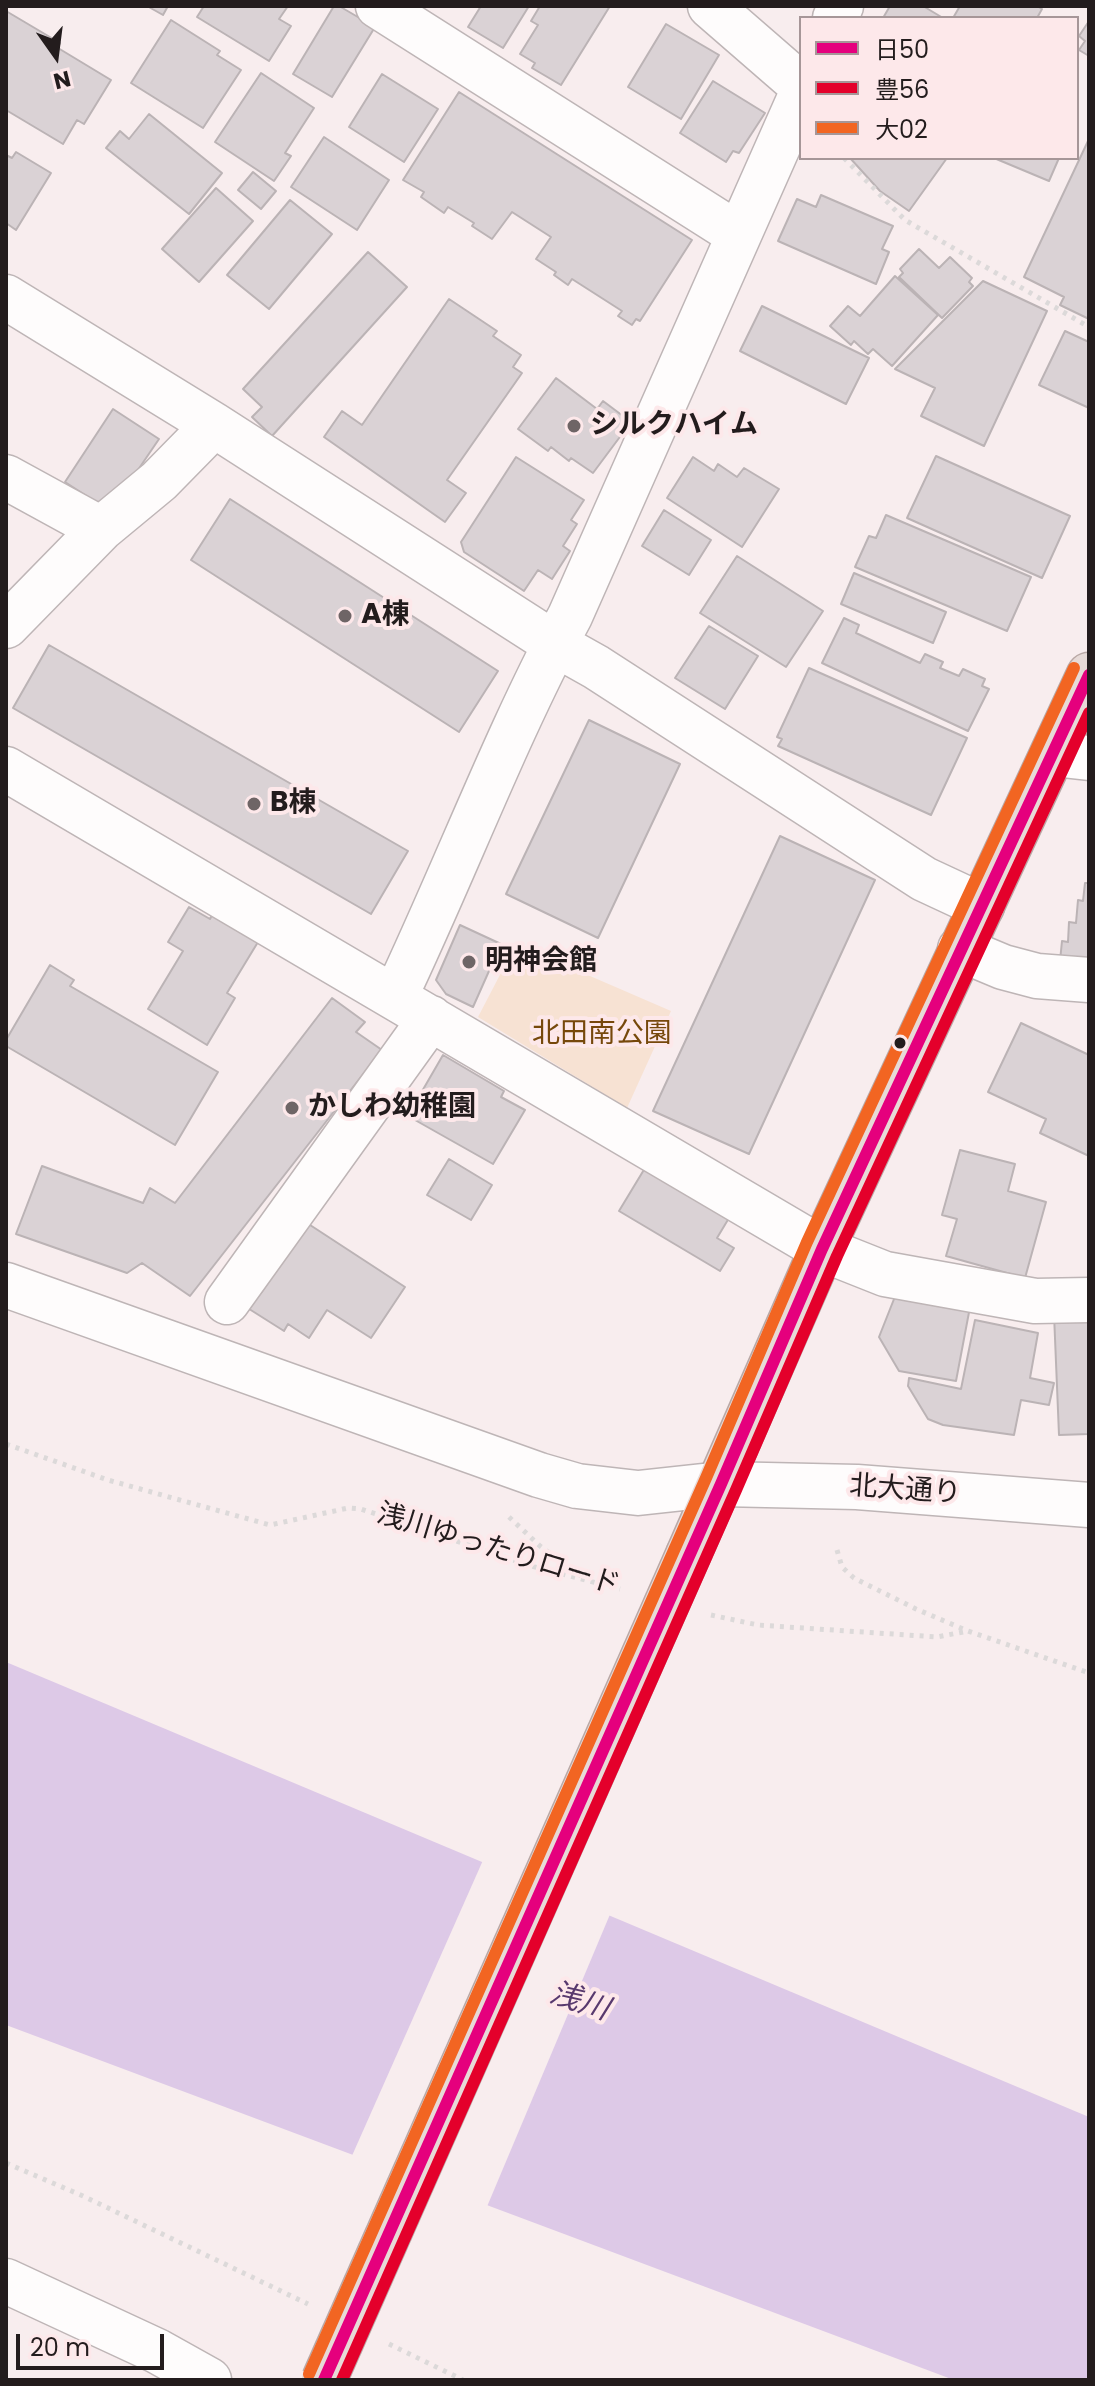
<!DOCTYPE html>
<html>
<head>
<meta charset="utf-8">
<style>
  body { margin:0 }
  #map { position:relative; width:1095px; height:2386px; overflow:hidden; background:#f8edee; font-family:Poppins,"Noto Sans JP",sans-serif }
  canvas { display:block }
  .frame { position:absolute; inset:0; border:8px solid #231c1d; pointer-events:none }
  .legend { position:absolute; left:799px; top:16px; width:280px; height:144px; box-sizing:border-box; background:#fde8ea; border:2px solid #a69698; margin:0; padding:10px 14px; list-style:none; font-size:24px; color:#231c1d }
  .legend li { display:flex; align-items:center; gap:16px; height:40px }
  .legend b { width:40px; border:2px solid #a69698 }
  .north { position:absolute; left:16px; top:16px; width:80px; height:80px; -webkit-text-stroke:6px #fde8ea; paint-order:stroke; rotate:166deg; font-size:22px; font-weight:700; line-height:32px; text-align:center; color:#231c1d }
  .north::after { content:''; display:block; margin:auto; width:28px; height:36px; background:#231c1d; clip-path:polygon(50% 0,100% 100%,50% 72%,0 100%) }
  .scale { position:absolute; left:16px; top:2334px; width:148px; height:36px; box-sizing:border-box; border:4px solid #231c1d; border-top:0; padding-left:10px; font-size:24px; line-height:28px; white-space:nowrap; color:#231c1d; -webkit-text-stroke:6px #fde8ea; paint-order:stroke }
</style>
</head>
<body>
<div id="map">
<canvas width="1095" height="2386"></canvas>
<div class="frame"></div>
<ul class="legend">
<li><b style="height:10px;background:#e5007d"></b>日50</li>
<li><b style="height:10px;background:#e4002b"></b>豊56</li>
<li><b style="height:10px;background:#f26522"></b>大02</li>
</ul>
<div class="north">N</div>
<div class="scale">20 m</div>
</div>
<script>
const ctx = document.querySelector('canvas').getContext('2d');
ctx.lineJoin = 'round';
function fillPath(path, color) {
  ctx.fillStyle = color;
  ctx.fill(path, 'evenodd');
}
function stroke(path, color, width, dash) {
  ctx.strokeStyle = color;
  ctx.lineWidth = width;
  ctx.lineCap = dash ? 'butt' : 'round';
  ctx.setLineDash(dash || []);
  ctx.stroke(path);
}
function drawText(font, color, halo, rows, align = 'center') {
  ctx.font = font + ' Poppins,"Noto Sans JP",sans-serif';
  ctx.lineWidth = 8;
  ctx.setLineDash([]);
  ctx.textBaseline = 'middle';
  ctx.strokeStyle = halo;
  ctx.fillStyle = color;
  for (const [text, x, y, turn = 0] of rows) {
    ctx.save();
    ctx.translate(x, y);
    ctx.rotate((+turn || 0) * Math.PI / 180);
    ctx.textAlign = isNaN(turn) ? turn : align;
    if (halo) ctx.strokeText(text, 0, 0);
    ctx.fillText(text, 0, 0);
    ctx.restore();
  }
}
const green = new Path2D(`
  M 516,944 L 671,1011 L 627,1108 L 478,1017 Z`);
const water = new Path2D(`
  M 6,1662 L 1089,2117 L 1089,2380 L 954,2380 L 6,2025 Z`);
const pier = new Path2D(`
  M 484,1858 L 611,1912 L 486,2209 L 351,2158 Z`);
const building = new Path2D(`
  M 147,6 L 168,6 L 163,15 Z
  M 204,6 L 288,6 L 279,19 L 291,26 L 269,61 L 197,17 Z
  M 334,6 L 339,6 L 375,27 L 332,97 L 293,74 Z
  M 481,6 L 529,6 L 503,48 L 468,27 Z
  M 540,6 L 610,6 L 561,85 L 532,68 L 535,63 L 520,54 L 538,25 L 531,21 Z
  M 890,6 L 923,6 L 943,18 L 883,18 Z
  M 960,6 L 1037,6 L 1042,9 L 1037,18 L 953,18 Z
  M 6,11 L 60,43 L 58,48 L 111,80 L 84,124 L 77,120 L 63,144 L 6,110 Z
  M 171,20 L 220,51 L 217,55 L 241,70 L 203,128 L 131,83 Z
  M 1089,21 L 1089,56 L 1079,50 L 1085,41 L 1079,36 Z
  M 666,24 L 719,55 L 681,119 L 628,87 Z
  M 261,73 L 314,108 L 285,153 L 291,156 L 274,181 L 215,142 Z
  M 382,74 L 438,109 L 404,162 L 349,127 Z
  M 713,81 L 765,113 L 739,153 L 733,151 L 726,162 L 680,133 Z
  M 459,92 L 692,240 L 640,321 L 636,319 L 632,325 L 618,316 L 622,311 L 572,279 L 568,285 L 554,275 L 556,272 L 536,259 L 551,237 L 512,212 L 492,239 L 472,226 L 474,223 L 448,207 L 444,213 L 421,197 L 424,192 L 403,180 Z
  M 149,114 L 222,173 L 189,214 L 106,148 L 120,131 L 129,139 Z
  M 324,137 L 389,180 L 357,230 L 291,187 Z
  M 1088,141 L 1089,142 L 1089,319 L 1060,305 L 1064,297 L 1024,277 Z
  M 16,152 L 51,173 L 16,230 L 6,223 L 6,155 L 12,158 Z
  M 850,158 L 947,158 L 909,211 L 880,191 Z
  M 994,158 L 1059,158 L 1049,181 Z
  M 253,172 L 276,191 L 261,209 L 238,190 Z
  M 216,188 L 253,221 L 199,282 L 162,249 Z
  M 821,195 L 893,226 L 882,249 L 889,252 L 876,284 L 778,241 L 797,199 L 816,207 Z
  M 290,200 L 332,234 L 269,309 L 227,275 Z
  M 919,249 L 939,268 L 950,257 L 972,278 L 969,282 L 973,286 L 942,318 L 899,277 L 903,273 L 900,269 Z
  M 368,252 L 407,287 L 272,436 L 252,417 L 262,407 L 243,389 Z
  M 895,276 L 938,315 L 892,366 L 873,349 L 868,354 L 854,341 L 851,345 L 830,326 L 848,306 L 860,316 Z
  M 983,281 L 1047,311 L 984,446 L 921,416 L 935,388 L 895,369 Z
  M 449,299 L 497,331 L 493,336 L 521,355 L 513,367 L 522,373 L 447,480 L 466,493 L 445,522 L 324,437 L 342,411 L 362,425 Z
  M 762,306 L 869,358 L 846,404 L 740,351 Z
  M 1065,331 L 1089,342 L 1089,408 L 1039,385 Z
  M 556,378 L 597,409 L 603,401 L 631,422 L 593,473 L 571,458 L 569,461 L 551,447 L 548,451 L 518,429 Z
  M 113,409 L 159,439 L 125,489 L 102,506 L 65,482 Z
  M 936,456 L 1070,516 L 1042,578 L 907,518 Z
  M 516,457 L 584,500 L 571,520 L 577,524 L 563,546 L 570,551 L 552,579 L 538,570 L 524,591 L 464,552 L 461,542 Z
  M 693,457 L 714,471 L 718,464 L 737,477 L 744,468 L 779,489 L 742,547 L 667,498 Z
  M 230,499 L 498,671 L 459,732 L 191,560 Z
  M 664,510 L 711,540 L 689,575 L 642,546 Z
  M 886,515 L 1031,577 L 1007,631 L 855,567 L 869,536 L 876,538 Z
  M 737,556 L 823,611 L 786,667 L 700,613 Z
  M 854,573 L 946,612 L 933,643 L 841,604 Z
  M 844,618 L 859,625 L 856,633 L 920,663 L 925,654 L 943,662 L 940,668 L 959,676 L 963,669 L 985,679 L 982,686 L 989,689 L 968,731 L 822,663 Z
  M 709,626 L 758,656 L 725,709 L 675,678 Z
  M 49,645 L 408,851 L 371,914 L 13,708 Z
  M 809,668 L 967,738 L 931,815 L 778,746 L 782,739 L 777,737 Z
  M 589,720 L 680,764 L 598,938 L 506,894 Z
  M 780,836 L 875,880 L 749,1154 L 653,1111 Z
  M 1085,883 L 1089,883 L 1089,963 L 1060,961 L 1062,941 L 1068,942 L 1069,922 L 1076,923 L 1078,900 L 1083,901 Z
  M 189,907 L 210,919 L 212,915 L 258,942 L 227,993 L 235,998 L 207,1045 L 148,1009 L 183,951 L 168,942 Z
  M 460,925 L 501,944 L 473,1007 L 446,994 L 436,980 Z
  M 50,965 L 74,980 L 70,986 L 218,1072 L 175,1145 L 6,1046 L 6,1040 Z
  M 332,998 L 365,1022 L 356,1032 L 382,1050 L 190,1296 L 142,1263 L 127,1273 L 16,1234 L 42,1166 L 143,1203 L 150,1188 L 175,1203 Z
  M 1021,1023 L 1089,1055 L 1089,1156 L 1040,1133 L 1046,1119 L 988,1092 Z
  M 443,1055 L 504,1091 L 501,1097 L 525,1110 L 493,1164 L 415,1120 L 417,1117 L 410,1112 Z
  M 960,1150 L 1015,1164 L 1008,1191 L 1046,1202 L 1025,1278 L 946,1256 L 957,1219 L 942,1215 Z
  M 449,1159 L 492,1185 L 471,1220 L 427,1195 Z
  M 645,1168 L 729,1218 L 717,1238 L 734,1248 L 720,1271 L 619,1211 Z
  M 307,1223 L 405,1287 L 371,1338 L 327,1310 L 309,1338 L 288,1324 L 284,1331 L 246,1307 L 258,1291 L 261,1293 Z
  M 896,1294 L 970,1307 L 956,1381 L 899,1371 L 879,1337 Z
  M 1089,1312 L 1089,1434 L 1059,1435 L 1054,1314 Z
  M 975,1320 L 1038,1333 L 1030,1378 L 1054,1383 L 1049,1405 L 1021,1400 L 1014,1435 L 943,1425 L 928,1419 L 908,1386 L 909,1378 L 961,1389 Z`);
const path = new Path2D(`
  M 844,158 L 905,220 L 1089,327
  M 6,1444 L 108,1480 L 270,1525 L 348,1508 L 361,1509 L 531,1566 L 620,1589
  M 509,1517 L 540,1546 L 581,1576
  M 837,1550 L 842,1567 L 854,1578 L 916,1609 L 968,1631 L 1089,1673
  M 711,1615 L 758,1625 L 937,1637 L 968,1631
  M 6,2163 L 83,2196 L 308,2304
  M 389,2344 L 463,2380`);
const minor = new Path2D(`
  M 378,6 L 739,235
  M 710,6 L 801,85
  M 835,18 L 841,6
  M 6,297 L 214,425 L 555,644 L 596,667 L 924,879 L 982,906
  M 6,477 L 101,529
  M 6,626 L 101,529 L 159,481 L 214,425
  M 1053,754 L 1089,758
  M 6,769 L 822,1249 L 885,1274 L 1035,1301 L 1089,1300
  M 960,949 L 1003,967 L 1037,976 L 1089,980
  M 395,997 C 455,871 504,739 570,616 L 801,95
  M 6,1285 L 539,1475 L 577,1486 L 638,1493 L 721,1484 L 857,1487 L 1089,1505
  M 227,1302 L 431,1018
  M 6,2281 L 157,2351 L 209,2380`);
const highway = new Path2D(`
  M 689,1553 L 822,1249 L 1089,675`);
const highwayBridge = new Path2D(`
  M 324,2380 L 689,1553`);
const bus1 = new Path2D(`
  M 324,2380 L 721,1484 L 822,1249 L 1089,675`);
const bus2 = new Path2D(`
  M 342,2380 L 736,1490 L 837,1256 L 1089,713`);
const bus3 = new Path2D(`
  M 309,2374 L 706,1478 L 807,1242 L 1074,668`);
const markers = [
  [574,426,8,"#6e6566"],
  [345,616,8,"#6e6566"],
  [254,804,8,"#6e6566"],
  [469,962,8,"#6e6566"],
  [900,1043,7,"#231c1d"],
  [292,1108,8,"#6e6566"]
];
const poiNames = [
  ["シルクハイム",590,426],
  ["A棟",361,616],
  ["B棟",270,804],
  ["明神会館",485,962],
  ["かしわ幼稚園",308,1108]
];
const parkNames = [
  ["北田南公園",602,1035]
];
const streetNames = [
  ["北大通り",905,1491,4],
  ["浅川ゆったりロード",498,1551,17]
];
const waterNames = [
  ["浅川",579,2003,18]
];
fillPath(green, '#f7e2d3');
fillPath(water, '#ddc9e7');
fillPath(pier, '#f8edee');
fillPath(building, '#dad2d5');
stroke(building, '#bbb3b5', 2);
stroke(minor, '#beb5b6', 47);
stroke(highway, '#b9a8a5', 47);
stroke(path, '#dcd9d9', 5, [4, 6]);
stroke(minor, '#fefcfc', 44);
stroke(highway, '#e7dad7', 44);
stroke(highwayBridge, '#b9a8a5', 47, []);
stroke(highwayBridge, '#e7dad7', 44);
stroke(bus1, '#e5007d', 12);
stroke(bus2, '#e4002b', 12);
stroke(bus3, '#f26522', 12);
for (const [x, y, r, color] of markers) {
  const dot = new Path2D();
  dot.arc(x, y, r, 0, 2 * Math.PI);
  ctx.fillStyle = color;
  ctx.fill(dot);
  stroke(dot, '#fde8ea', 3);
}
drawText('bold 28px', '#231c1d', '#fde8ea', poiNames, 'left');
drawText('28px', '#76480b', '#fde8ea', parkNames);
drawText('28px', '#231c1d', '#fde8ea', streetNames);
drawText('italic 30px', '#58396e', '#fde8ea', waterNames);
</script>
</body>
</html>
